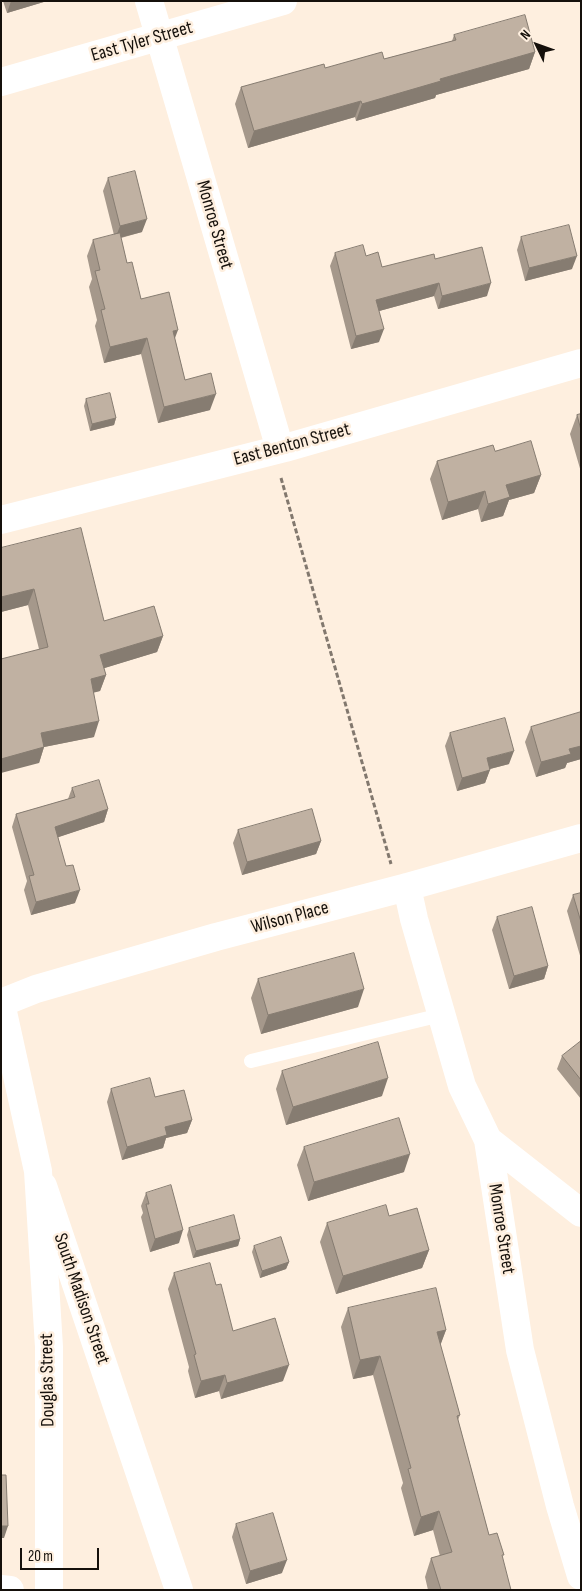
<!DOCTYPE html>
<html>
<head>
<meta charset="utf-8">
<style>
  body { margin:0 }
  #map { position:relative; width:582px; height:1591px; overflow:hidden; background:#feefdf; font-family:"Sofia Sans Condensed",sans-serif }
  canvas { display:block }
  .frame { position:absolute; inset:0; border:2px solid #15100b; pointer-events:none }
  .north { position:absolute; left:512px; top:20px; width:50px; height:50px; -webkit-text-stroke:4px #feefdf; paint-order:stroke; rotate:312deg; font-size:14px; font-weight:700; line-height:20px; text-align:center; color:#15100b }
  .north::after { content:''; display:block; margin:auto; width:18px; height:22px; background:#15100b; clip-path:polygon(50% 0,100% 100%,50% 72%,0 100%) }
  .scale { position:absolute; left:20px; top:1548px; width:79px; height:22px; box-sizing:border-box; border:2px solid #15100b; border-top:0; padding-left:6px; font-size:15px; line-height:18px; white-space:nowrap; color:#15100b; -webkit-text-stroke:4px #feefdf; paint-order:stroke }
</style>
</head>
<body>
<div id="map">
<canvas width="582" height="1591"></canvas>
<div class="frame"></div>
<div class="north">N</div>
<div class="scale">20 m</div>
</div>
<script>
const ctx = document.querySelector('canvas').getContext('2d');
ctx.lineJoin = 'round';
function stroke(path, color, width, dash) {
  ctx.strokeStyle = color;
  ctx.lineWidth = width;
  ctx.lineCap = dash ? 'butt' : 'round';
  ctx.setLineDash(dash || []);
  ctx.stroke(path);
}
function fillPath(path, color) {
  ctx.fillStyle = color;
  ctx.fill(path, 'evenodd');
}
function drawText(font, color, halo, rows, align = 'center') {
  ctx.font = font + ' "Sofia Sans Condensed",sans-serif';
  ctx.lineWidth = 5;
  ctx.setLineDash([]);
  ctx.textBaseline = 'middle';
  ctx.strokeStyle = halo;
  ctx.fillStyle = color;
  for (const [text, x, y, turn = 0] of rows) {
    ctx.save();
    ctx.translate(x, y);
    ctx.rotate((+turn || 0) * Math.PI / 180);
    ctx.textAlign = isNaN(turn) ? turn : align;
    if (halo) ctx.strokeText(text, 0, 0);
    ctx.fillText(text, 0, 0);
    ctx.restore();
  }
}
const path = new Path2D(`
  M 281,478 L 391,864`);
const lane = new Path2D(`
  M 251,1061 L 441,1015`);
const street = new Path2D(`
  M 149,1 L 280,449
  M 1,82 L 283,1
  M 1,520 L 285,448 L 581,363
  M 407,887 L 414,919 L 462,1086 L 488,1140 L 520,1350 L 560,1506 L 581,1576
  M 1,1003 L 36,989 L 216,937 L 407,887 L 581,838
  M 488,1140 L 581,1213
  M 43,1186 L 179,1590
  M 1,1589 L 10,1590`);
const secondary = new Path2D(`
  M 1,1003 L 38,1171 L 49,1347 L 49,1590`);
const wall = new Path2D(`
  M 3,1 L 47,1 L 7,13 Z
  M 454,35 L 535,52 L 529,69 L 436,95 L 435,98 L 356,121 L 355,117 L 248,148 L 235,104 L 241,87 L 325,68 L 384,59 L 452,41 Z
  M 108,178 L 142,232 L 121,238 L 127,263 L 141,299 L 175,339 L 185,380 L 210,410 L 158,423 L 141,354 L 104,363 L 95,326 L 97,320 L 89,287 L 92,279 L 87,256 L 93,240 L 114,235 L 103,191 Z
  M 521,237 L 572,269 L 525,281 L 517,250 Z
  M 335,253 L 366,256 L 382,267 L 435,259 L 487,296 L 438,309 L 434,296 L 379,311 L 379,342 L 351,349 L 330,266 Z
  M 86,399 L 116,418 L 114,425 L 90,431 L 84,406 Z
  M 581,414 L 581,472 L 570,434 L 577,415 Z
  M 495,451 L 541,475 L 534,493 L 509,500 L 503,516 L 481,522 L 478,509 L 442,520 L 430,479 L 437,461 Z
  M 1,548 L 104,621 L 163,636 L 157,652 L 104,668 L 106,675 L 100,691 L 94,692 L 94,737 L 44,747 L 39,763 L 39,649 L 28,605 L 1,612 Z
  M 581,712 L 581,759 L 567,763 L 565,768 L 536,777 L 525,742 L 531,727 Z
  M 450,733 L 509,764 L 490,769 L 485,783 L 457,791 L 445,746 Z
  M 72,788 L 108,809 L 104,822 L 58,837 L 75,903 L 31,915 L 24,890 L 27,881 L 12,827 L 16,814 L 68,799 Z
  M 238,830 L 321,841 L 316,854 L 242,875 L 233,843 Z
  M 581,893 L 581,959 L 567,911 L 573,895 Z
  M 497,917 L 548,966 L 544,979 L 509,989 L 492,930 Z
  M 258,979 L 358,1007 L 261,1034 L 251,998 Z
  M 581,1041 L 581,1099 L 557,1069 L 562,1056 Z
  M 282,1071 L 382,1096 L 286,1125 L 276,1089 Z
  M 111,1089 L 155,1097 L 192,1120 L 187,1133 L 166,1138 L 163,1148 L 122,1160 L 107,1102 Z
  M 304,1147 L 404,1172 L 308,1201 L 297,1165 Z
  M 146,1193 L 179,1243 L 150,1252 L 141,1217 L 143,1213 L 141,1206 Z
  M 389,1216 L 429,1250 L 422,1268 L 336,1294 L 320,1242 L 327,1223 Z
  M 189,1228 L 240,1239 L 238,1246 L 193,1258 L 187,1235 Z
  M 254,1246 L 289,1262 L 286,1269 L 260,1278 L 252,1252 Z
  M 174,1273 L 216,1285 L 233,1331 L 283,1381 L 221,1399 L 219,1391 L 195,1398 L 188,1371 L 189,1367 L 168,1289 Z
  M 348,1308 L 446,1330 L 440,1345 L 460,1415 L 458,1420 L 489,1535 L 502,1559 L 511,1590 L 428,1590 L 425,1577 L 431,1558 L 440,1556 L 433,1530 L 414,1536 L 401,1488 L 403,1483 L 373,1375 L 353,1379 L 341,1327 Z
  M 236,1524 L 282,1573 L 246,1584 L 232,1537 Z`);
const shadedWall = new Path2D(`
  M 11,1 L 47,1 L 7,13 Z
  M 535,52 L 529,69 L 436,95 L 435,98 L 356,121 L 362,104 L 440,79 Z
  M 361,101 L 355,117 L 248,148 L 254,131 Z
  M 147,219 L 142,232 L 115,239 L 120,226 Z
  M 577,256 L 572,269 L 525,281 L 529,268 Z
  M 439,283 L 434,296 L 372,313 L 376,300 Z
  M 491,283 L 487,296 L 438,309 L 442,296 Z
  M 384,329 L 379,342 L 351,349 L 356,336 Z
  M 178,330 L 172,346 L 173,331 Z
  M 147,338 L 141,354 L 104,363 L 110,347 Z
  M 216,394 L 210,410 L 158,423 L 164,407 Z
  M 116,418 L 114,425 L 90,431 L 92,424 Z
  M 541,475 L 534,493 L 509,500 L 503,516 L 481,522 L 488,504 L 506,485 Z
  M 485,491 L 478,509 L 442,520 L 448,502 Z
  M 34,589 L 28,605 L 1,612 L 1,597 Z
  M 163,636 L 157,652 L 95,671 L 100,655 Z
  M 106,675 L 100,691 L 85,695 L 91,679 Z
  M 99,721 L 94,737 L 44,747 L 39,763 L 1,773 L 1,759 L 41,733 Z
  M 581,746 L 581,759 L 567,763 L 565,768 L 536,777 L 541,762 L 569,749 Z
  M 514,751 L 509,764 L 482,771 L 487,758 Z
  M 490,770 L 485,783 L 457,791 L 462,778 Z
  M 108,809 L 104,822 L 50,840 L 55,827 Z
  M 321,841 L 316,854 L 242,875 L 247,862 Z
  M 80,890 L 75,903 L 31,915 L 36,902 Z
  M 548,966 L 544,979 L 509,989 L 514,976 Z
  M 364,989 L 358,1007 L 261,1034 L 268,1015 Z
  M 388,1078 L 382,1096 L 286,1125 L 293,1107 Z
  M 192,1120 L 187,1133 L 166,1138 L 163,1148 L 122,1160 L 127,1147 L 165,1127 Z
  M 410,1154 L 404,1172 L 308,1201 L 314,1182 Z
  M 183,1230 L 179,1243 L 150,1252 L 155,1239 Z
  M 240,1239 L 238,1246 L 193,1258 L 196,1251 Z
  M 429,1250 L 422,1268 L 336,1294 L 343,1276 Z
  M 289,1262 L 286,1269 L 260,1278 L 262,1271 Z
  M 446,1330 L 439,1349 L 437,1332 Z
  M 380,1356 L 373,1375 L 353,1379 L 360,1360 Z
  M 289,1365 L 283,1381 L 221,1399 L 227,1383 Z
  M 225,1375 L 219,1391 L 195,1398 L 201,1381 Z
  M 439,1511 L 433,1530 L 414,1536 L 421,1517 Z
  M 1,1526 L 8,1526 L 4,1538 L 1,1538 Z
  M 287,1560 L 282,1573 L 246,1584 L 250,1571 Z`);
const building = new Path2D(`
  M 525,15 L 535,52 L 440,79 L 441,81 L 362,104 L 361,101 L 254,131 L 241,87 L 324,64 L 325,68 L 382,52 L 384,59 L 456,40 L 454,35 Z
  M 135,171 L 147,219 L 120,226 L 108,178 Z
  M 569,225 L 577,256 L 529,268 L 521,237 Z
  M 120,233 L 127,263 L 132,262 L 141,299 L 169,292 L 178,330 L 173,331 L 185,380 L 211,373 L 216,394 L 164,407 L 147,338 L 110,347 L 101,310 L 105,309 L 95,271 L 100,270 L 93,240 Z
  M 363,245 L 366,256 L 378,252 L 382,267 L 434,254 L 435,259 L 482,247 L 491,283 L 442,296 L 439,283 L 376,300 L 384,329 L 356,336 L 335,253 Z
  M 110,393 L 116,418 L 92,424 L 86,399 Z
  M 581,414 L 581,430 L 577,415 Z
  M 531,441 L 541,475 L 506,485 L 510,497 L 488,504 L 485,491 L 448,502 L 437,461 L 493,445 L 495,451 Z
  M 81,528 L 104,621 L 154,606 L 163,636 L 100,655 L 106,675 L 91,679 L 99,721 L 41,733 L 44,747 L 1,759 L 1,659 L 48,647 L 34,589 L 1,597 L 1,548 Z
  M 581,712 L 581,746 L 569,749 L 571,754 L 541,762 L 531,727 Z
  M 505,718 L 514,751 L 487,758 L 490,770 L 462,778 L 450,733 Z
  M 99,780 L 108,809 L 55,827 L 66,866 L 73,865 L 80,890 L 36,902 L 29,876 L 34,875 L 16,814 L 75,797 L 72,788 Z
  M 312,809 L 321,841 L 247,862 L 238,830 Z
  M 581,893 L 581,922 L 573,895 Z
  M 532,907 L 548,966 L 514,976 L 497,917 Z
  M 354,953 L 364,989 L 268,1015 L 258,979 Z
  M 581,1041 L 581,1080 L 562,1056 Z
  M 378,1042 L 388,1078 L 293,1107 L 282,1071 Z
  M 150,1078 L 155,1097 L 184,1090 L 192,1120 L 165,1127 L 167,1135 L 127,1147 L 111,1089 Z
  M 399,1118 L 410,1154 L 314,1182 L 304,1147 Z
  M 171,1185 L 183,1230 L 155,1239 L 146,1204 L 149,1204 L 146,1193 Z
  M 386,1205 L 389,1216 L 417,1208 L 429,1250 L 343,1276 L 327,1223 Z
  M 234,1215 L 240,1239 L 196,1251 L 189,1228 Z
  M 281,1237 L 289,1262 L 262,1271 L 254,1246 Z
  M 210,1263 L 216,1285 L 221,1284 L 233,1331 L 275,1318 L 289,1365 L 227,1383 L 225,1375 L 201,1381 L 194,1355 L 196,1354 L 174,1273 Z
  M 436,1288 L 446,1330 L 437,1332 L 460,1415 L 457,1416 L 489,1535 L 497,1533 L 504,1555 L 502,1555 L 511,1590 L 441,1590 L 431,1558 L 452,1552 L 439,1511 L 421,1517 L 408,1469 L 411,1468 L 380,1356 L 360,1360 L 348,1308 Z
  M 1,1475 L 6,1475 L 8,1526 L 1,1526 Z
  M 273,1513 L 287,1560 L 250,1571 L 236,1524 Z`);
const streetNames = [
  ["East Tyler Street",142,42,-16],
  ["Monroe Street",214,225,74],
  ["East Benton Street",292,445,-15],
  ["Wilson Place",290,918,-15],
  ["Monroe Street",501,1229,81],
  ["South Madison Street",81,1299,71],
  ["Douglas Street",48,1380,-91]
];
stroke(path, '#82786e', 3, [5, 2.5]);
stroke(lane, '#fff', 14);
stroke(street, '#fff', 28);
stroke(secondary, '#fff', 28);
fillPath(wall, '#a5988b');
fillPath(shadedWall, '#867c71');
fillPath(building, '#c0b1a2');
stroke(building, '#867c71', 1);
drawText('19px', '#15100b', '#feefdf', streetNames);
</script>
</body>
</html>
